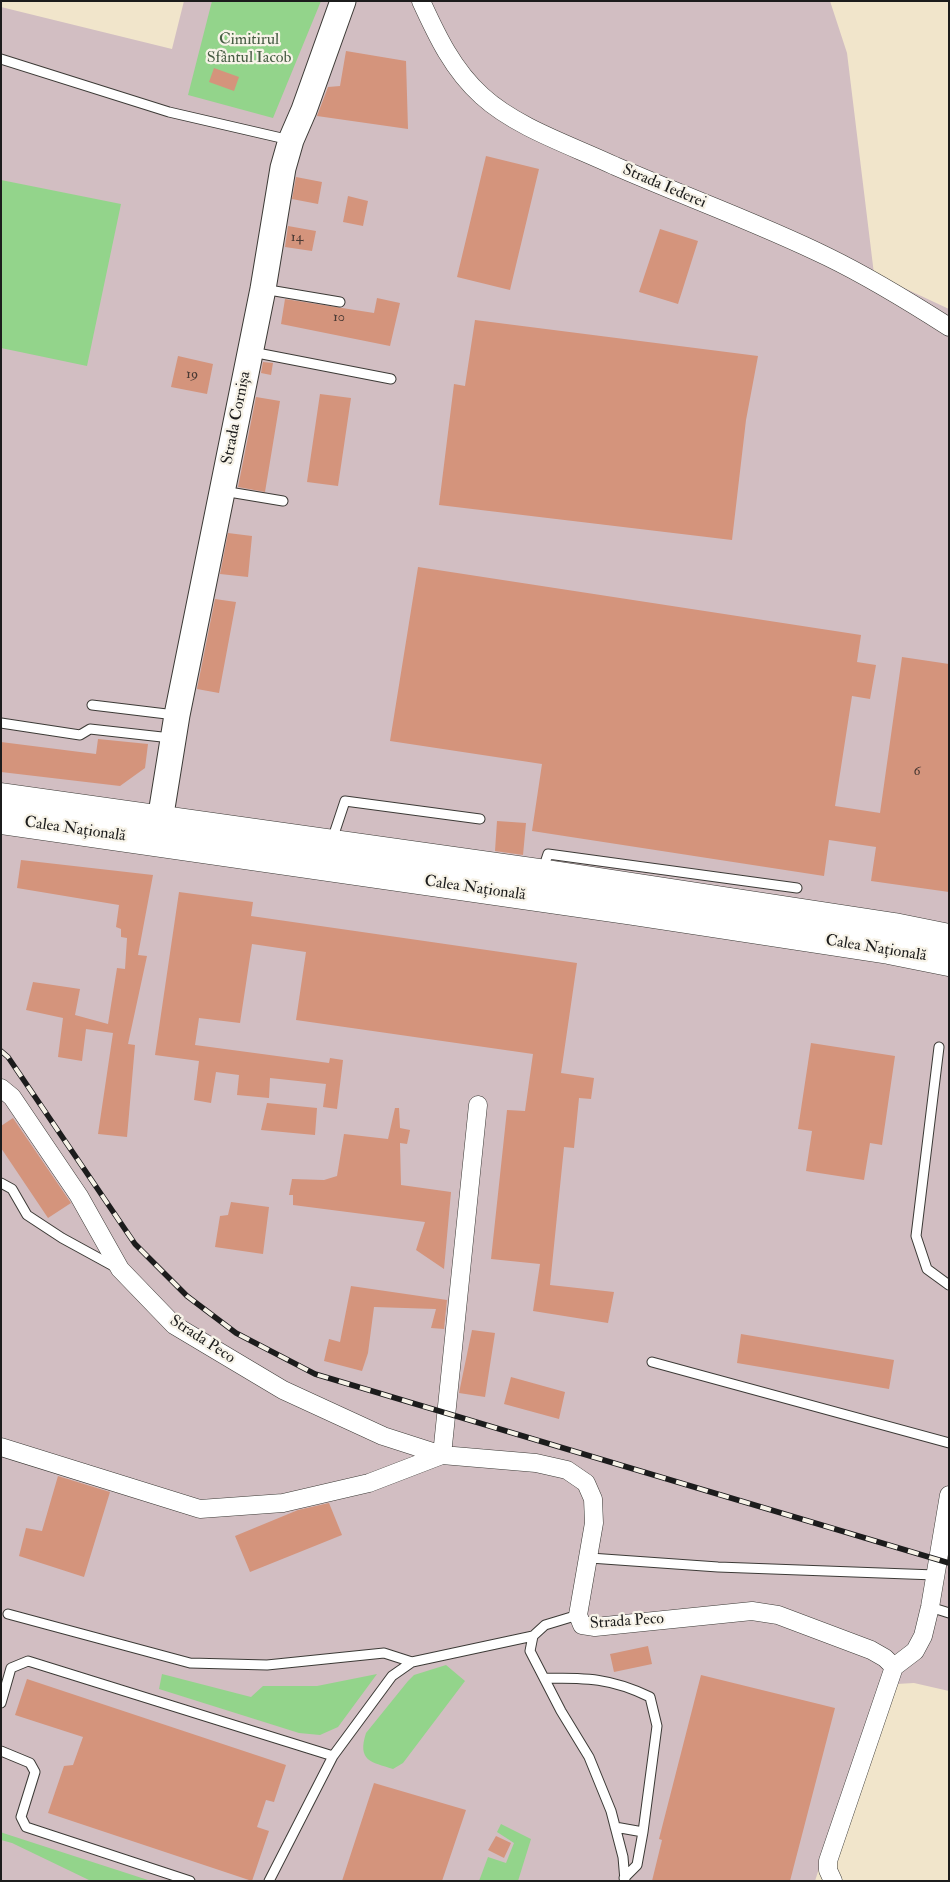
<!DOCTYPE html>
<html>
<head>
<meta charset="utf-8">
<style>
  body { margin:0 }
  #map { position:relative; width:950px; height:1882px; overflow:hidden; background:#f1e5cb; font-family:"IM FELL Double Pica",serif }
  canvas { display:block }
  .frame { position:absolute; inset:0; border:2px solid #1c1c1c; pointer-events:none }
</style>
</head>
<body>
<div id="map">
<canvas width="950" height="1882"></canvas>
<div class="frame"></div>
</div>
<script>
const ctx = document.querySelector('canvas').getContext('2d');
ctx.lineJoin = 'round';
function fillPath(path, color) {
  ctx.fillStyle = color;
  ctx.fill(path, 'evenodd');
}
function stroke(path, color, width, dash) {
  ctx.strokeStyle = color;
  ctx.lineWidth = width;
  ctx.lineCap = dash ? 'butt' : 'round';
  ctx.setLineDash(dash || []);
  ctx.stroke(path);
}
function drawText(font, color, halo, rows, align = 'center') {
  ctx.font = font + ' "IM FELL Double Pica",serif';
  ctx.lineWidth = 4.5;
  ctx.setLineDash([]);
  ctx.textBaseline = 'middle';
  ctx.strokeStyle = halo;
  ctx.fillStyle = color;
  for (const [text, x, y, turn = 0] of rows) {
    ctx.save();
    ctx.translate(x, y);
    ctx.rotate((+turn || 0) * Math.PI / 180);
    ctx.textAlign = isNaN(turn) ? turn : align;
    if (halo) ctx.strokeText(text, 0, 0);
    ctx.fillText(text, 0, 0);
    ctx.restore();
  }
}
const industrial = new Path2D(`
  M 184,1 L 830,1 L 847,53 L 874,274 L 949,309 L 949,1691 L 914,1683 L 879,1685 L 815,1881 L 1,1881 L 1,7 L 172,49 Z`);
const green = new Path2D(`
  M 212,1 L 321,1 L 273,118 L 188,95 Z
  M 1,180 L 121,204 L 87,366 L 1,348 Z
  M 446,1665 L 465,1681 L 403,1763 L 393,1769 C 371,1762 357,1761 366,1733 L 408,1681 L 414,1675 Z
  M 162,1674 L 251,1697 L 263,1686 L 317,1686 L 377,1674 L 338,1727 L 320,1735 L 299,1733 L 159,1689 Z
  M 501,1824 L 531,1839 L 518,1881 L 479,1881 L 488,1857 L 506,1863 L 514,1843 L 497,1832 Z
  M 1,1832 L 3,1833 L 151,1881 L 91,1881 L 12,1843 L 1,1840 Z`);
const building = new Path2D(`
  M 346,51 L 406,61 L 408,129 L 317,116 L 328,87 L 340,86 Z
  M 214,68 L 239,77 L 234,91 L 209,82 Z
  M 486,156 L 539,169 L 510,290 L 457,277 Z
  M 296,177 L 322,182 L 318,204 L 292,199 Z
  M 348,196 L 368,201 L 363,226 L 343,222 Z
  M 288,226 L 316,231 L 312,251 L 285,247 Z
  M 660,229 L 698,241 L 678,304 L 639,292 Z
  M 377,298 L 400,303 L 390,346 L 281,324 L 285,299 L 374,313 Z
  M 475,320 L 758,356 L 746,420 L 732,540 L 439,505 L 454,384 L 465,386 Z
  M 178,356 L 213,364 L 207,394 L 171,387 Z
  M 263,362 L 273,363 L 271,375 L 261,373 Z
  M 320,394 L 351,398 L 338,486 L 307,482 Z
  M 256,397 L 280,401 L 265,492 L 238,487 Z
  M 228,533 L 252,536 L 248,577 L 220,574 Z
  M 418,567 L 861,635 L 857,662 L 876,665 L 870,699 L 852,696 L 835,806 L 880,813 L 902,657 L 949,664 L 949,892 L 871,881 L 876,847 L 829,840 L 824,876 L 532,831 L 542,764 L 390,741 Z
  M 215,599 L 236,602 L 219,693 L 197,689 Z
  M 98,739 L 148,744 L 145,768 L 120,786 L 1,772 L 1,742 L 96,754 Z
  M 497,821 L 526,823 L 523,855 L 495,851 Z
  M 21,860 L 153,875 L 138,955 L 147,956 L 128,1044 L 135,1045 L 127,1137 L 98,1134 L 113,1033 L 86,1029 L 82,1061 L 58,1057 L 63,1018 L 26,1010 L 33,982 L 80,989 L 75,1015 L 108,1024 L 117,968 L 125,969 L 127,938 L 121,937 L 121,929 L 116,927 L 119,905 L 17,888 Z
  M 179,892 L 253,902 L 251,916 L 577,963 L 561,1073 L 594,1078 L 591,1099 L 579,1098 L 574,1148 L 564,1147 L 550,1285 L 614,1292 L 608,1323 L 533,1311 L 540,1264 L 491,1259 L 507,1110 L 525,1111 L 533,1054 L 296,1020 L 306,952 L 252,944 L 240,1023 L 199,1018 L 195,1045 L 329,1063 L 330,1058 L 343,1060 L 337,1109 L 323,1107 L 326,1084 L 270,1078 L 269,1098 L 237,1095 L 239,1075 L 216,1072 L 211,1103 L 194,1100 L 199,1061 L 155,1055 Z
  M 811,1043 L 895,1056 L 882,1145 L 870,1143 L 864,1180 L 806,1171 L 812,1131 L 798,1129 Z
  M 267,1103 L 317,1108 L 315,1135 L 261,1130 Z
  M 395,1108 L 399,1108 L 400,1128 L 410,1130 L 407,1144 L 400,1143 L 401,1185 L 451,1192 L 444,1269 L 416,1250 L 425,1222 L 293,1205 L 293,1195 L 289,1195 L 292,1179 L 324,1180 L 337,1176 L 344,1134 L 388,1139 Z
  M 13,1118 L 71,1203 L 48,1218 L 1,1148 L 1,1126 Z
  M 231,1202 L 269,1207 L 263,1254 L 215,1247 L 220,1216 L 228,1215 Z
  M 351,1286 L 447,1300 L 444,1329 L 431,1328 L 436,1309 L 374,1307 L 368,1353 L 362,1371 L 324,1361 L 329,1339 L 340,1342 Z
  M 472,1330 L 495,1333 L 485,1397 L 459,1393 Z
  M 741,1334 L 894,1360 L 889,1389 L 737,1363 Z
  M 511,1377 L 565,1392 L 559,1419 L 504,1404 Z
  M 58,1476 L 110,1492 L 84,1577 L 19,1556 L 26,1528 L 42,1531 Z
  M 329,1503 L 342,1535 L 250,1572 L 235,1536 L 298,1510 Z
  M 648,1646 L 652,1664 L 614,1672 L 610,1654 Z
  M 701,1675 L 835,1708 L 790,1881 L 652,1881 L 662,1840 L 659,1839 Z
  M 27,1679 L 286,1765 L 274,1802 L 266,1800 L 257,1827 L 269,1831 L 252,1881 L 48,1813 L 64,1766 L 73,1765 L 83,1737 L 15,1715 Z
  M 374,1783 L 466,1810 L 442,1881 L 342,1881 Z
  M 496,1836 L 511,1843 L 504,1858 L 488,1850 Z`);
const lane = new Path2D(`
  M 1,59 L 169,112 L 290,140
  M 263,289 L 340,302
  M 252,352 L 391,379
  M 223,491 L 283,501
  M 92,705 L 175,715
  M 1,723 L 80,735 L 90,729 L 171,738
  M 332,840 L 345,801 L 480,819
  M 547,872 L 546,860 L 548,854 L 797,888
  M 939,1047 L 916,1236 L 927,1269 L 949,1285
  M 1,1183 L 12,1189 L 27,1215 L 62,1238 L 115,1267
  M 652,1362 L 949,1443
  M 590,1558 L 718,1567 L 935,1575
  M 930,1607 L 949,1613
  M 8,1614 L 190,1663 L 267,1665 L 384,1653 L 412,1662
  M 578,1615 L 545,1625 L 533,1636 L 530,1651 L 561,1711 L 589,1757 L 611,1811 L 623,1857 L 625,1881
  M 545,1678 C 587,1678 611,1678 650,1697 L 657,1726 L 643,1832 L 637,1865 L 624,1878
  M 1,1703 L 11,1668 L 28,1661 L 333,1756
  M 1,1751 L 30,1763 L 35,1772 L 21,1817 L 26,1827 L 190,1881
  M 615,1827 L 643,1832
  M 269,1881 L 333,1756 L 392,1676 L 412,1662 L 533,1636`);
const street = new Path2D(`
  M 421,1 C 437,36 453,70 482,96 C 517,128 573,146 615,166 C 686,197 759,223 828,257 C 869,277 910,302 949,327
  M 1,1088 L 12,1097 L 79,1196 L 120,1269 L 174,1325 L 283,1390 L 383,1436 L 442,1455 L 536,1463 L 567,1470 L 586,1483 L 593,1499 L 594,1523 L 578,1615 L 582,1625 L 595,1627 L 752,1611 L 778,1615 L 871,1650 L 885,1658 L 894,1667
  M 1,1447 L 200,1509 L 283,1503 L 369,1483 L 442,1455 L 478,1105
  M 833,1881 L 828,1870 L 828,1861 L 894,1667 L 915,1651 L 923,1636 L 930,1607 L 949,1495`);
const secondary = new Path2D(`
  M 157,839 L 177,715 L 263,289 L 283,168 L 291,140 L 304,110 L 343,1`);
const primary = new Path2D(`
  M 1,797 L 547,874 L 894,927 L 949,938
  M 1,820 L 633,911 L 889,950 L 949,962`);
const rail = new Path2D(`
  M 1,1051 L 8,1057 L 135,1244 L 187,1296 L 236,1333 L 315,1374 L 949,1563`);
const numberNames = [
  ["14",297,238],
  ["10",339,318],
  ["19",192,375],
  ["6",917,772]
];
const parkNames = [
  ["Cimitirul",249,41],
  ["Sfântul Iacob",249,59]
];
const streetNames = [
  ["Strada Iederei",664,187,23],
  ["Strada Cornișa",237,418,-79],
  ["Calea Națională",75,830,8],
  ["Calea Națională",475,889,8],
  ["Calea Națională",876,949,9],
  ["Strada Peco",202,1340,33],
  ["Strada Peco",627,1622,-4]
];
fillPath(industrial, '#d2bec2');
fillPath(green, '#93d48b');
fillPath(building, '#d4947c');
stroke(lane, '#3c3a36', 11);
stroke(street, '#3c3a36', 19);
stroke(secondary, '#3c3a36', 27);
stroke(primary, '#3c3a36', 29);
stroke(lane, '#fff', 9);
stroke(street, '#fff', 18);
stroke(secondary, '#fff', 25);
stroke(primary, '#fff', 28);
stroke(rail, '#1c1c1c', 5.5);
stroke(rail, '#f7f3e8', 4, [11]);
drawText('14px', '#4a3a34', null, numberNames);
drawText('16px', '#465c43', '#f7f3e8', parkNames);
drawText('16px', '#1c1c1c', '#f7f3e8', streetNames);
</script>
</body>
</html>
